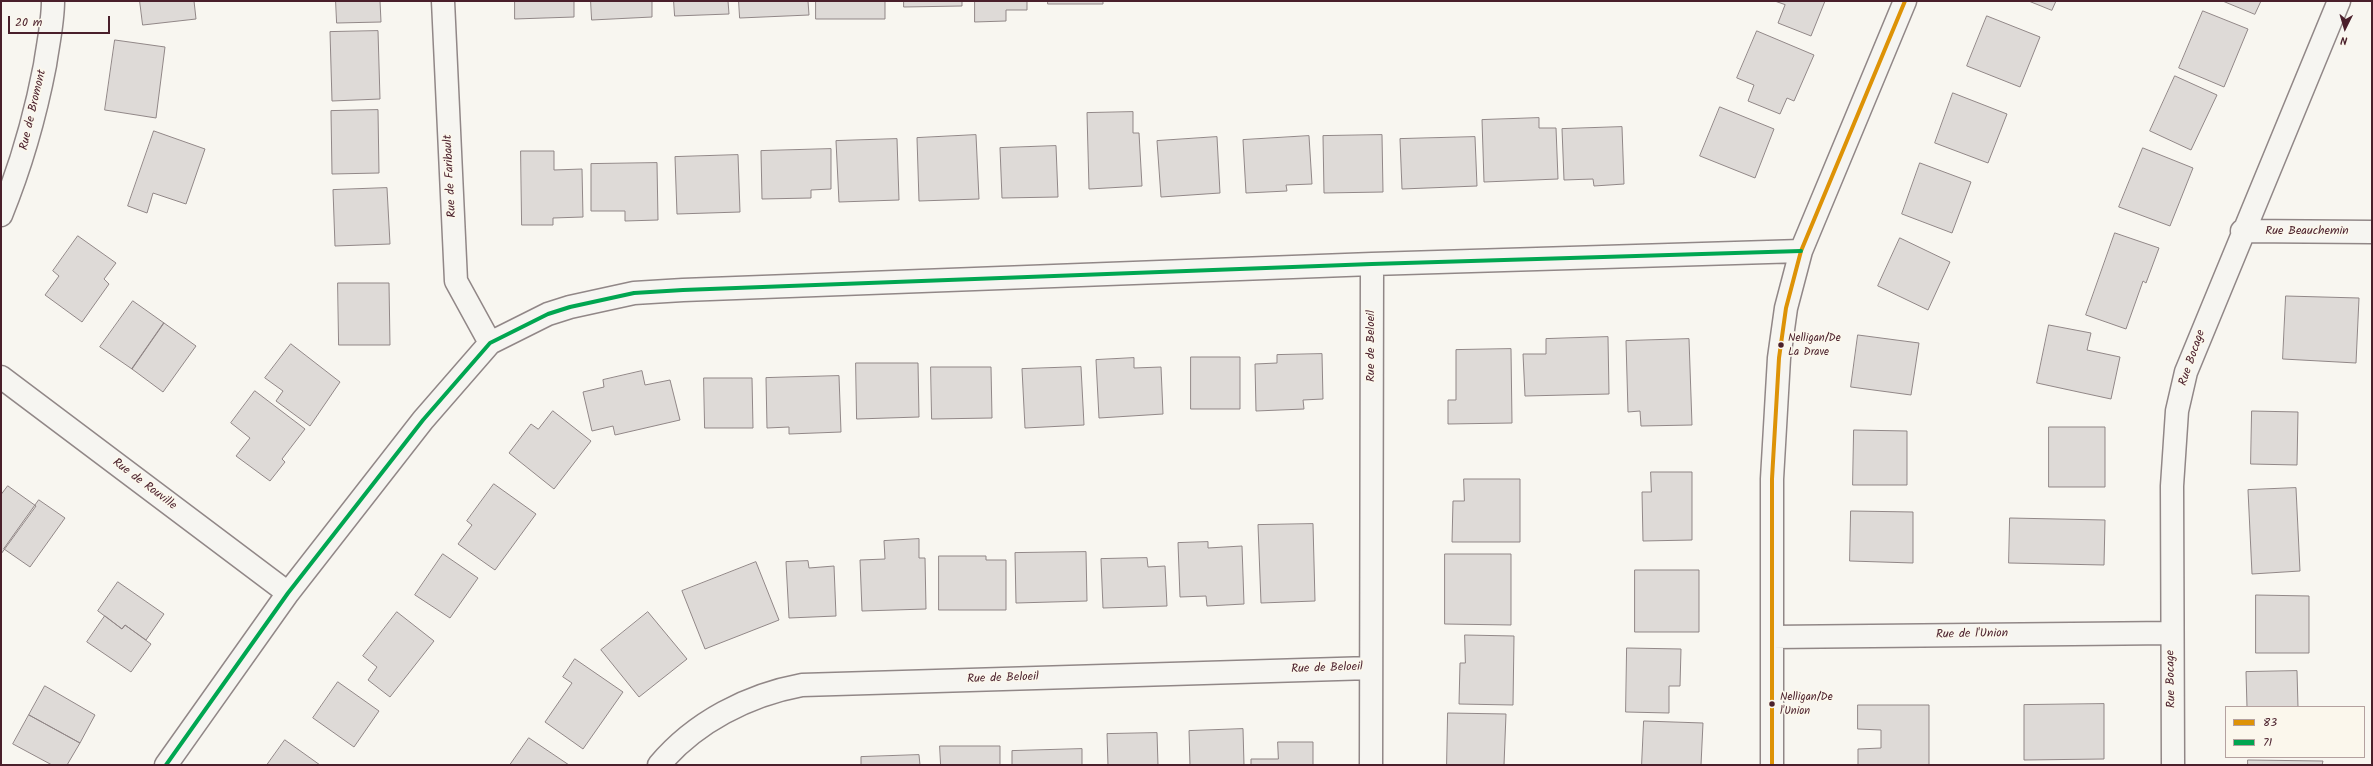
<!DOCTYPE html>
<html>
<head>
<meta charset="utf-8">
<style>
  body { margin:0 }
  #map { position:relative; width:2373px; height:766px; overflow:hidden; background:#f8f6f0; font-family:Kalam,sans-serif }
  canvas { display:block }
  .frame { position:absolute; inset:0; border:2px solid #4a1f2b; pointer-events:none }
  .legend { position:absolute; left:2225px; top:706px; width:140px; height:52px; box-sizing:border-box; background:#fbf7ec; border:1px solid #b4a19f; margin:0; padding:5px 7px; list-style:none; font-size:12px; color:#4a1f2b }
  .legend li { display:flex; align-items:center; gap:8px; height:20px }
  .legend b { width:20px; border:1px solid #b4a19f }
  .north { position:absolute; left:2325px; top:8px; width:40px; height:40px; -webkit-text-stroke:3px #fbf7ec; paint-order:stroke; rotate:185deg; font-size:11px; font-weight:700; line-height:16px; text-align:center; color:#4a1f2b }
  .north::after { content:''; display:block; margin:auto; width:14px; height:18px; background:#4a1f2b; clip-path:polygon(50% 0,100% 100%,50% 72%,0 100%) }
  .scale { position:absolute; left:8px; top:16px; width:102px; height:18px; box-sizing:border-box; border:2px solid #4a1f2b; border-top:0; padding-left:5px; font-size:12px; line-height:14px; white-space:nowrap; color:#4a1f2b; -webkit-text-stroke:3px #fbf7ec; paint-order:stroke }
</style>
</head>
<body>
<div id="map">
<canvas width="2373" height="766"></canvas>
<div class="frame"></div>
<ul class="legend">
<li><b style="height:5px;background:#dd9206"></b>83</li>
<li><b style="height:5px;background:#00a651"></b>71</li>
</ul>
<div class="north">N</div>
<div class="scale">20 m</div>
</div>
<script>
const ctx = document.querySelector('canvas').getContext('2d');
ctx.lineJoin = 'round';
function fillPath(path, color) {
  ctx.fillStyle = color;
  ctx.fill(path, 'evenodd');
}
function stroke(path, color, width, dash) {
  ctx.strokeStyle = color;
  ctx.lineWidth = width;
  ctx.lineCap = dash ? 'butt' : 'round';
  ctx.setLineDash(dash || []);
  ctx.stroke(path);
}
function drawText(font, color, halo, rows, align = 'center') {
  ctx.font = font + ' Kalam,sans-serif';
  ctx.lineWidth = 3.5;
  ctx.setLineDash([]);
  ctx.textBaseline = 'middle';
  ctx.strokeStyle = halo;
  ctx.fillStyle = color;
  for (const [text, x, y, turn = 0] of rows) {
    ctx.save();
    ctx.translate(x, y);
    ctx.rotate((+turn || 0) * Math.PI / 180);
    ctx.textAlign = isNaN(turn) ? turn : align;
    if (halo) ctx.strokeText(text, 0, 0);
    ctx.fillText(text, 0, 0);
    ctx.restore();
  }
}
const building = new Path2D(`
  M 140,1 L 194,1 L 196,19 L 143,25 Z
  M 336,1 L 380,1 L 381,22 L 337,23 Z
  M 515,1 L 574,1 L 574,17 L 515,19 Z
  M 591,1 L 652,1 L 652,17 L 592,20 Z
  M 674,1 L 728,1 L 729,14 L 675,16 Z
  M 739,1 L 808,1 L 809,15 L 740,18 Z
  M 816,1 L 885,1 L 885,19 L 816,19 Z
  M 904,1 L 962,1 L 962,6 L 904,7 Z
  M 975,1 L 1027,1 L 1027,10 L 1006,10 L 1006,21 L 975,22 Z
  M 1048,1 L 1103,1 L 1103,4 L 1048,4 Z
  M 1775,1 L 1825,1 L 1811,36 L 1778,23 L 1785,5 Z
  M 2029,1 L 2056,1 L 2052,10 Z
  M 2223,1 L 2261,1 L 2255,14 Z
  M 2203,11 L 2248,29 L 2224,87 L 2179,68 Z
  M 1987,16 L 2040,37 L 2020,87 L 1967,66 Z
  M 378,31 L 380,99 L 332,101 L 330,32 Z
  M 1757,31 L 1814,55 L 1794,101 L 1787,98 L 1780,114 L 1748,101 L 1754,85 L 1737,78 Z
  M 115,40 L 165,47 L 156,118 L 105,110 Z
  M 2175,76 L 2217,95 L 2191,150 L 2150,131 Z
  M 1953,93 L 2007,114 L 1988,163 L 1935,143 Z
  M 1720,107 L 1774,129 L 1755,178 L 1700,156 Z
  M 378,110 L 379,173 L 332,174 L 331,111 Z
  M 1133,112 L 1133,133 L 1139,133 L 1142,186 L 1089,189 L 1087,113 Z
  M 1539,118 L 1539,128 L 1556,128 L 1558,179 L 1484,182 L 1482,120 Z
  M 1622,127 L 1624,184 L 1594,186 L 1593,179 L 1564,180 L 1562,129 Z
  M 154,131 L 205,149 L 186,204 L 153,193 L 147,213 L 128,206 Z
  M 976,135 L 979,199 L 919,201 L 917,138 Z
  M 1382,135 L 1383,192 L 1324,193 L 1323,136 Z
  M 1309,136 L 1312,184 L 1286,185 L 1287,191 L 1246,193 L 1243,140 Z
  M 1217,137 L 1220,193 L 1161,197 L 1157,141 Z
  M 1475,137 L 1477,186 L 1402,189 L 1400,139 Z
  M 897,139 L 899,200 L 839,202 L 836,141 Z
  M 1056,146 L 1058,197 L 1002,198 L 1000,148 Z
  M 2143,148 L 2193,168 L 2170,226 L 2119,207 Z
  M 831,149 L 831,189 L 811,190 L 811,198 L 762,199 L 761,151 Z
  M 521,151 L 554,151 L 554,170 L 582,169 L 583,217 L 553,218 L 553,225 L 522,225 Z
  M 738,155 L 740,212 L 677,214 L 675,157 Z
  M 657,163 L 658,220 L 625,221 L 625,211 L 591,211 L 591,164 Z
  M 1920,163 L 1971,182 L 1952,233 L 1902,214 Z
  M 387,188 L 390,244 L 335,246 L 333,190 Z
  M 2115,233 L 2159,248 L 2146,283 L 2143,281 L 2126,329 L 2086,315 Z
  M 78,236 L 116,263 L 104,279 L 109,284 L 82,322 L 45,295 L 59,276 L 53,271 Z
  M 1900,238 L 1950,262 L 1928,310 L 1878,286 Z
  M 338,283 L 389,283 L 390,345 L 339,345 Z
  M 2286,296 L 2359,298 L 2356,363 L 2283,359 Z
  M 133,301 L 164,323 L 132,369 L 100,347 Z
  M 164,323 L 196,346 L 163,392 L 132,369 Z
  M 2049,325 L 2091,333 L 2087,350 L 2120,357 L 2111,399 L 2037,383 Z
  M 1858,335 L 1919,343 L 1911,395 L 1851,387 Z
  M 1608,337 L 1609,394 L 1525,396 L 1523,354 L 1546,354 L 1546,339 Z
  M 1689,339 L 1692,425 L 1641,426 L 1640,411 L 1628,412 L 1626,341 Z
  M 291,344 L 340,382 L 310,426 L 276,401 L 283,391 L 265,378 Z
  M 1511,349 L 1512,423 L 1448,424 L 1448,400 L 1456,400 L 1456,350 Z
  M 1322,354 L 1323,399 L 1303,400 L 1304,409 L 1256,411 L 1255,364 L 1277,363 L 1277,355 Z
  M 1191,357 L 1240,357 L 1240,409 L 1191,409 Z
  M 1134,358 L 1134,368 L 1161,367 L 1163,414 L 1099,418 L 1096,360 Z
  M 856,363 L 918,363 L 919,417 L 857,419 Z
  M 931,367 L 991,367 L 992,418 L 932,419 Z
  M 1081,367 L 1084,425 L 1025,428 L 1022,369 Z
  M 642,371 L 645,385 L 670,380 L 680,420 L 615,435 L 613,426 L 592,431 L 583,392 L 604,387 L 603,380 Z
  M 839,376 L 841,432 L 789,434 L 789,427 L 767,428 L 766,378 Z
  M 704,378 L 752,378 L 753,428 L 705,428 Z
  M 255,391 L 305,429 L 282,459 L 285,462 L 270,481 L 236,456 L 250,438 L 231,423 Z
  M 553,411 L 591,441 L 554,489 L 509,453 L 531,424 L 538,429 Z
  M 2252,411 L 2298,412 L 2297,465 L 2251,464 Z
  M 2049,427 L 2105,427 L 2105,487 L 2049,487 Z
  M 1854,430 L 1907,431 L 1907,485 L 1853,485 Z
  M 1651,472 L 1692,472 L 1692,540 L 1643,541 L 1642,492 L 1651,492 Z
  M 1464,479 L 1520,479 L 1520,542 L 1452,542 L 1453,501 L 1464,501 Z
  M 494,484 L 536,514 L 495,570 L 458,544 L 472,525 L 467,521 Z
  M 8,486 L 36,506 L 1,554 L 1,495 Z
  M 2296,488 L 2300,571 L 2252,574 L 2248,490 Z
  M 39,500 L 65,518 L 30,567 L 4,549 Z
  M 1851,511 L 1913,512 L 1913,563 L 1850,561 Z
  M 2010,518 L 2105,520 L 2104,565 L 2009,563 Z
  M 1313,524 L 1315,601 L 1261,603 L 1258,525 Z
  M 919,539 L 919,558 L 925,558 L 926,609 L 862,611 L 860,560 L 885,559 L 884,541 Z
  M 1208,542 L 1208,548 L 1242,546 L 1244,604 L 1207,606 L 1206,596 L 1180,597 L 1178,543 Z
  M 1086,552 L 1087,601 L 1016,603 L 1015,553 Z
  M 443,554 L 478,578 L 450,618 L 415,595 Z
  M 1445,554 L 1511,554 L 1511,625 L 1445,624 Z
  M 939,556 L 986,556 L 986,560 L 1006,560 L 1006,610 L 939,610 Z
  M 1147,558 L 1148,567 L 1165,566 L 1167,606 L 1103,608 L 1101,559 Z
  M 808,561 L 809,568 L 834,566 L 836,616 L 789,618 L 786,562 Z
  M 756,562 L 779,620 L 705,649 L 682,591 Z
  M 1635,570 L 1699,570 L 1699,632 L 1635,632 Z
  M 118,582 L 164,614 L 146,640 L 125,625 L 122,629 L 98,611 Z
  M 2256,595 L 2309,596 L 2309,653 L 2256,653 Z
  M 397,612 L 434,641 L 390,697 L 368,680 L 377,667 L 363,656 Z
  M 648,612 L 687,659 L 639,697 L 601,650 Z
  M 105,616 L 122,629 L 125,625 L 151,644 L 131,672 L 87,642 Z
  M 1465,635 L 1514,636 L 1513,705 L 1459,704 L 1460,663 L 1465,663 Z
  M 1627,648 L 1681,649 L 1680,686 L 1669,686 L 1669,713 L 1626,712 Z
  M 575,659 L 623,692 L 583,749 L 545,722 L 572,683 L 563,677 Z
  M 2297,671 L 2298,707 L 2247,707 L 2246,672 Z
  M 338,682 L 379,711 L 354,747 L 313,718 Z
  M 45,686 L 95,715 L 80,743 L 29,715 Z
  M 2104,704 L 2104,759 L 2024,760 L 2024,705 Z
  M 1858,705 L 1929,705 L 1929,765 L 1858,765 L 1858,749 L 1881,748 L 1881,730 L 1858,729 Z
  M 1448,713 L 1506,714 L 1504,765 L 1447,765 Z
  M 29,715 L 80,743 L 67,765 L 52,765 L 13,744 Z
  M 1644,721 L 1703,723 L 1701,765 L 1642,765 Z
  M 1243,729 L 1244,765 L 1190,765 L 1189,731 Z
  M 1157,733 L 1158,765 L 1108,765 L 1107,734 Z
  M 529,738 L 569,765 L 510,765 Z
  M 285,740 L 320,765 L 267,765 Z
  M 1278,742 L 1313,742 L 1313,765 L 1251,765 L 1251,759 L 1278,759 Z
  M 940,746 L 1000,746 L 1000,765 L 941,765 Z
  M 1082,749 L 1082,765 L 1012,765 L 1012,751 Z
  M 919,755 L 920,765 L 861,765 L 861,757 Z
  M 2248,760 L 2323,761 L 2322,765 L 2248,765 Z`);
const minor = new Path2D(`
  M 443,1 L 456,281 L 490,343
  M 1,215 C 21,166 35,117 45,65 C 48,44 53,22 53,1
  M 2242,231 L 2372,232
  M 1,377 L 288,593
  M 1772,637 L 2172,633
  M 166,765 L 288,593 L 423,420 L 490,343 L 548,314 L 570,307 L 634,293 L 683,290 L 1372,264 L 1801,251
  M 659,765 C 695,722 748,695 802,685 L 1371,668
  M 1371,765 L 1372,264
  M 1772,765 L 1772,479 L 1779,358 L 1786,308 L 1801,251 L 1905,1
  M 2173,765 L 2172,486 L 2177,411 L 2186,372 L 2339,1`);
const bus1 = new Path2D(`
  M 1772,765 L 1772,479 L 1779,358 L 1786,308 L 1801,251 L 1905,1`);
const bus2 = new Path2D(`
  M 166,765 L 288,593 L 423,420 L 490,343 L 548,314 L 570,307 L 634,293 L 683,290 L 1372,264 L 1801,251`);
const markers = [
  [1781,345,3.5,"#4a1f2b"],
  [1772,704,3.5,"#4a1f2b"]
];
const busNames = [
  ["Nelligan/De",1788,339],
  ["La Drave",1788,353],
  ["Nelligan/De",1780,698],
  ["l'Union",1780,712]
];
const streetNames = [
  ["Rue de Bromont",34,110,-77],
  ["Rue de Faribault",451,176,-93],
  ["Rue Beauchemin",2307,232],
  ["Rue de Beloeil",1372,346,-90],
  ["Rue Bocage",2193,358,-71],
  ["Rue de Rouville",144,485,37],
  ["Rue de l'Union",1972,635,-1],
  ["Rue de Beloeil",1327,669,-2],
  ["Rue de Beloeil",1003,679,-2],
  ["Rue Bocage",2172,679,-91]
];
fillPath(building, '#dedad7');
stroke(building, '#918787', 1);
stroke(minor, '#918787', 25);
stroke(minor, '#f6f5f1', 22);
stroke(bus1, '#dd9206', 4);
stroke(bus2, '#00a651', 4);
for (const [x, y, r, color] of markers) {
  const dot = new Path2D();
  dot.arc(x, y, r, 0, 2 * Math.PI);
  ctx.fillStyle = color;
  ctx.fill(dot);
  stroke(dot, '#fbf7ec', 1.5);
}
drawText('11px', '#4a1f2b', '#fbf7ec', busNames, 'left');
drawText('12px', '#4a1f2b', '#fbf7ec', streetNames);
</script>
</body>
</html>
